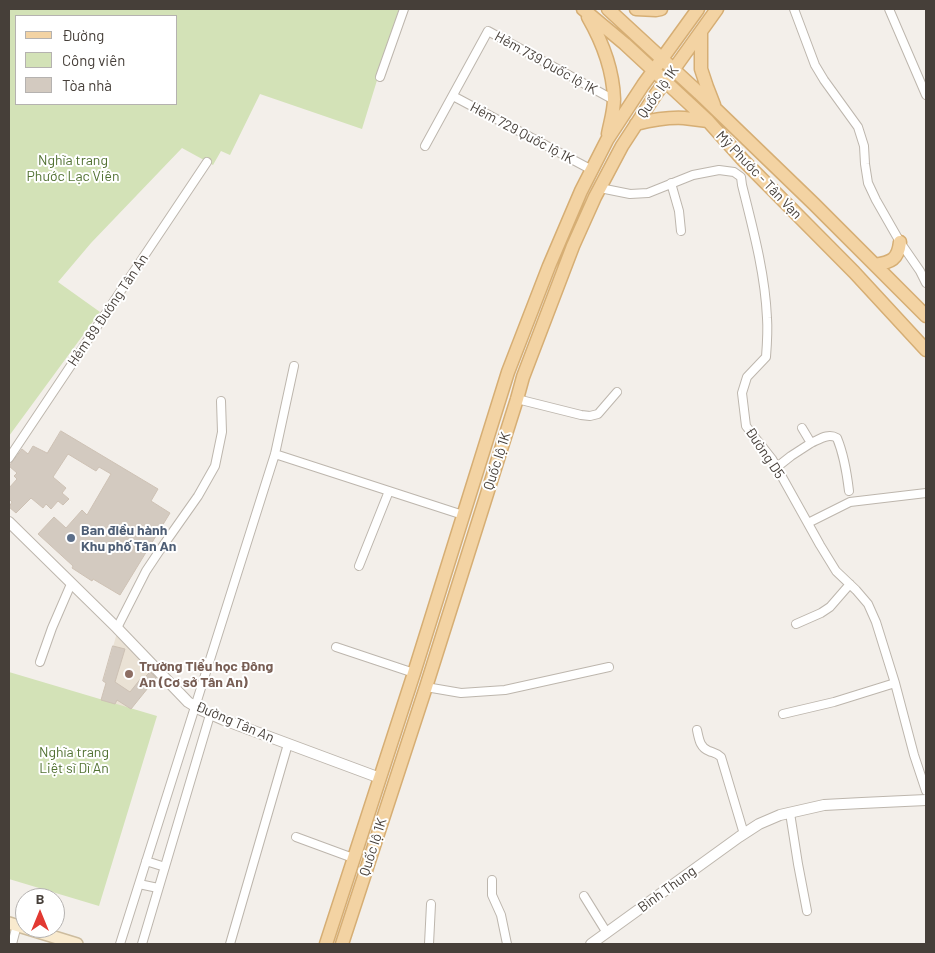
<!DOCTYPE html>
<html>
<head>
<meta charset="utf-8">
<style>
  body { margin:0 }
  #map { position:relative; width:935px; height:953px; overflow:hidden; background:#f3efea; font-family:Barlow,sans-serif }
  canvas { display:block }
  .frame { position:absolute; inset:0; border:10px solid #463f39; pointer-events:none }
  .legend { position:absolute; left:15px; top:15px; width:162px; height:90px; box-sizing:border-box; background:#fff; border:1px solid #b5b2b0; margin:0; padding:6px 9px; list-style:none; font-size:15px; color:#463f39 }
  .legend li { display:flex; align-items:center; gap:10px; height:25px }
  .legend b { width:25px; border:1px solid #b5b2b0 }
  .north { position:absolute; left:15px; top:888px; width:50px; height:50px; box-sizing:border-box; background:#fff; border:1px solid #b5b2b0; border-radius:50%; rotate:0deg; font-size:14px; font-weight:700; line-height:20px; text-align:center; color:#463f39 }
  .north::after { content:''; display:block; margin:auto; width:18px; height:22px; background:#e23932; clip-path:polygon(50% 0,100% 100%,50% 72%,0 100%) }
</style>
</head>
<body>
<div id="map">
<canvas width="935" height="953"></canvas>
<div class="frame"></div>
<ul class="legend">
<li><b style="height:6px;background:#f3d3a3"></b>Đường</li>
<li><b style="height:14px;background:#d3e2b7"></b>Công viên</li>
<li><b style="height:14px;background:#d3cac0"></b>Tòa nhà</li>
</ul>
<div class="north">B</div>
</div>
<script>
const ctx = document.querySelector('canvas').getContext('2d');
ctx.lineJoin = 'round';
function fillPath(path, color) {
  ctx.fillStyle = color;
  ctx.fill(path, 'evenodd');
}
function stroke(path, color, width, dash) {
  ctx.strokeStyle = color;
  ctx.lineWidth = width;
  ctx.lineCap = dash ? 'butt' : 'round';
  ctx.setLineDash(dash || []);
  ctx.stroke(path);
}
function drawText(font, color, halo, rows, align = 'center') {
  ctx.font = font + ' Barlow,sans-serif';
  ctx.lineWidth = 4;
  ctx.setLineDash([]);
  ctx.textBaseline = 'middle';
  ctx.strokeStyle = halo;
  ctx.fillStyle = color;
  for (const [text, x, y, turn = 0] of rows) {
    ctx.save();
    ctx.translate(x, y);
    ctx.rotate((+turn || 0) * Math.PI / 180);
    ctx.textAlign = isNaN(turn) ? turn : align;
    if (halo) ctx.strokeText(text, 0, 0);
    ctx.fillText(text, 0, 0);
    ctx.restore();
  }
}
const education = new Path2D(`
  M 117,633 L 157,677 L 131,709 L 101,700 L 110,684 L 103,681 Z`);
const green = new Path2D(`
  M 9,9 L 399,9 L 362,129 L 260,94 L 230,155 L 221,151 L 213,165 L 182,148 L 91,243 L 58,282 L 100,312 L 9,436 ZM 16,16 L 176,16 L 176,104 L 16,104 Z
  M 9,672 L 157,716 L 99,906 L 9,879 Z`);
const building = new Path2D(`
  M 61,431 L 158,489 L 151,501 L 170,513 L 120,595 L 93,579 L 92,581 L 72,568 L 73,566 L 38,534 L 54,517 L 66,528 L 82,510 L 87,515 L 111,474 L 99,467 L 96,471 L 68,454 L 53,477 L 66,488 L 62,493 L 69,499 L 63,505 L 58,501 L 51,509 L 46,504 L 43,508 L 31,498 L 16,513 L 9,507 L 12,502 L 9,499 L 9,488 L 17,479 L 14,476 L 17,473 L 9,466 L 22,449 L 28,454 L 33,446 L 47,453 Z
  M 113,646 L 125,649 L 115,682 L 130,692 L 142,677 L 143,679 L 150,672 L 156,678 L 131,709 L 117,700 L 115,704 L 101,700 L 106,683 L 103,681 Z`);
const minor = new Path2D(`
  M 794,9 L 815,65 L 824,80 L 858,127 L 864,146 L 865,164 L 868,183 L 876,200 L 900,242 L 920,271 L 926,283
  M 889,9 L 926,95
  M 380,77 L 404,9
  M 453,96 L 592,170
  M 425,146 L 488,31 L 614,100
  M 671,183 L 679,211 L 681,231
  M 600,188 L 630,194 L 648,193 L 693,175 L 719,170 L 734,172 L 741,177 L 742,185 C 753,229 765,273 767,318 C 768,331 767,344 766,357 L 747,377 L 742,393 L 746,426 L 772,459 L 820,545 L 836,571 L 856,590 L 868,604 L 876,622 L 895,683 L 914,755 L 926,791
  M 517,399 L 581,415 L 590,416 L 598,414 L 617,392
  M 811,443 C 820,439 828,433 837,438 C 844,455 847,474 849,491
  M 275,454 L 463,515
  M 9,458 L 207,162
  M 777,467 L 791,456 L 811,443 L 802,428
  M 808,523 L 850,502 L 926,493
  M 359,566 L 389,491
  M 796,624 L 821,613 L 830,607 L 850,584
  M 117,628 L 146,571 L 160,550 L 198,496 L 215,466 L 222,432 L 221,401
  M 336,647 L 414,673
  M 40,662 L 52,628 L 71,584
  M 426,687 L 461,693 L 505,690 L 609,667
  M 783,714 L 834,702 L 895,683
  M 697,730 C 699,739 700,748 709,751 C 714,753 717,753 721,757 L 744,834
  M 790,813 L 798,864 L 807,911
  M 296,837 L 353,858
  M 146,861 L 165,867
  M 492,880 L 492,895 L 501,915 L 507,944
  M 139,884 L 158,888
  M 584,896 L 607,933
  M 12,944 L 17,925
  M 120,944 L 275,454 L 294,366
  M 142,944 L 210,715
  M 230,944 L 288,744
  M 429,944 L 431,904`);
const tertiary = new Path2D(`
  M 9,522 L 117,628 L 188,702 L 201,710 L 224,720 L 380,778
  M 591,944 L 739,837 L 759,824 L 780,815 L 824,805 L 862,803 L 926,800`);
const secondary = new Path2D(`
  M 9,923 L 25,928
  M 25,928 L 77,944`);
const primary = new Path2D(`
  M 583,9 L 625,44 L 708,121 L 743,160 L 854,272 L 926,350
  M 608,9 L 699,93 L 814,204 L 926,316
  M 636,9 L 656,10 L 661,9
  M 588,17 C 603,43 613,69 614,99 C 614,111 610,123 608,134
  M 701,32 L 701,69 L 707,87 L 714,105
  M 636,124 C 652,120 668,117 684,118 C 692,119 700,120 708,121
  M 875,265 C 891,262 898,260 900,242
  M 326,944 L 414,673 L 508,372 L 549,266 L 581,191 L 607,140 L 643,85 L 698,9
  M 342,944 L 426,687 L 517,399 L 523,377 L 573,246 L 595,197 L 622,146 L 656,94 L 717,9`);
const markers = [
  [71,538,5,"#5c6f8a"],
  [129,674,5,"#8d6e63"]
];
const streetNames = [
  ["Hẻm 739 Quốc lộ 1K",546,63,29],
  ["Quốc lộ 1K",658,92,-55],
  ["Hẻm 729 Quốc lộ 1K",522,133,28],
  ["Mỹ Phước - Tân Vạn",759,175,46],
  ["Hẻm 89 Đường Tân An",108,310,-56],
  ["Đường D5",765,453,56],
  ["Quốc lộ 1K",497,461,-72],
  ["Đường Tân An",235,722,23],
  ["Quốc lộ 1K",373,847,-72],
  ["Bình Thung",667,889,-36]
];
const parkNames = [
  ["Nghĩa trang",73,160],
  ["Phước Lạc Viên",73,176],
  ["Nghĩa trang",74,752],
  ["Liệt sĩ Dĩ An",74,768]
];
const serviceNames = [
  ["Ban điều hành",81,530],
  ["Khu phố Tân An",81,546]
];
const educationNames = [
  ["Trường Tiểu học Đông",139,666],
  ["An (Cơ sở Tân An)",139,682]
];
fillPath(education, '#eae2d5');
fillPath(green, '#d3e2b7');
fillPath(building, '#d3cac0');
stroke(building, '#cdc1b4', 1);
stroke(minor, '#bdb6ad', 10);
stroke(tertiary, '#bdb6ad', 12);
stroke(secondary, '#cdbc9e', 14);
stroke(primary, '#d6ae74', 15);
stroke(minor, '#fff', 8);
stroke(tertiary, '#fff', 10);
stroke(secondary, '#f9eace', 11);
stroke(primary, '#f3d3a3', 12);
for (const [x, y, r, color] of markers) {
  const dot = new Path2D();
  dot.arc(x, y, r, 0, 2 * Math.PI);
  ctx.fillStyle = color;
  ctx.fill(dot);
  stroke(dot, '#fff', 2);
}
drawText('14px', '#463f39', '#fff', streetNames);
drawText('14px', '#517132', '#fff', parkNames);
drawText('bold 14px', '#4e5e75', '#fff', serviceNames, 'left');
drawText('bold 14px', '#785e54', '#fff', educationNames, 'left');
</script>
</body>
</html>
